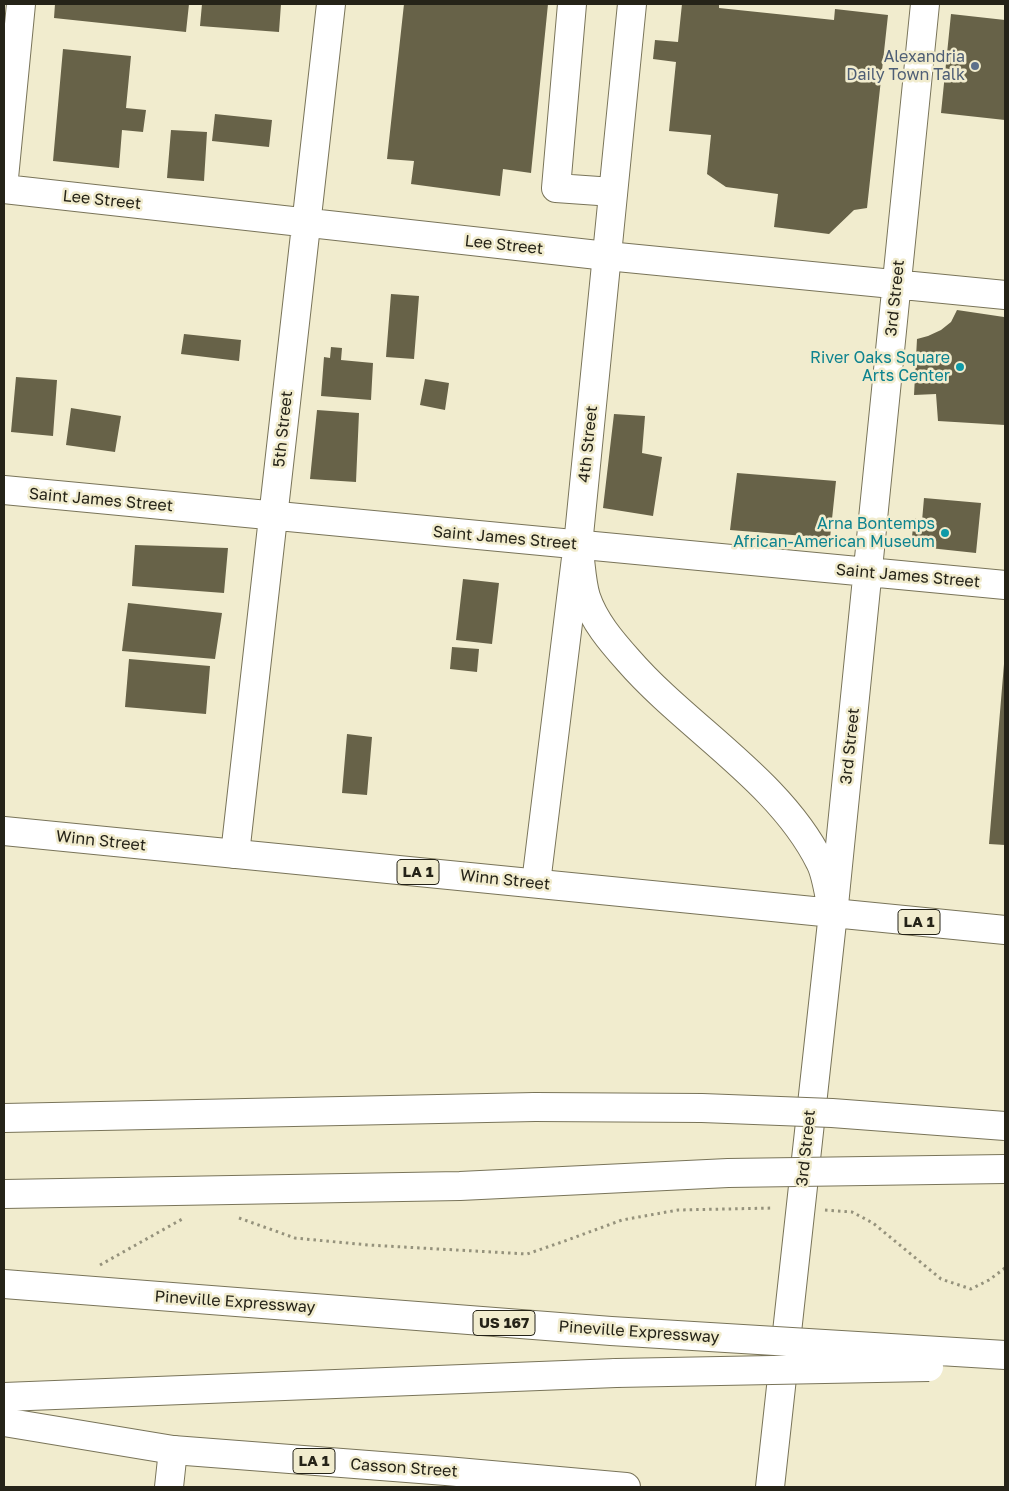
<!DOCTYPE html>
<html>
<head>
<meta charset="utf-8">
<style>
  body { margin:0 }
  #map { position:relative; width:1009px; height:1491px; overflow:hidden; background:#f1ecce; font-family:"Golos Text",sans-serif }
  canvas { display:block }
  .frame { position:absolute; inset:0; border:5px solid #252318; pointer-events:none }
</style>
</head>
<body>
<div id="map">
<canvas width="1009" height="1491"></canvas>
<div class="frame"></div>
</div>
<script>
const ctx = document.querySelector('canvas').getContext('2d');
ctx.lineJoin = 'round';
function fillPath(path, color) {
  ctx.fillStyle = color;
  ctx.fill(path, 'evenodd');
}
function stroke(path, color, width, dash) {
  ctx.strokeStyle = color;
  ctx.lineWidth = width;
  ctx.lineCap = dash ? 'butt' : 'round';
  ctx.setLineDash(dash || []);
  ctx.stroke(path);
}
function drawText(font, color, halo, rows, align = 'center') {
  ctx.font = font + ' "Golos Text",sans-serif';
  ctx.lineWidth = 5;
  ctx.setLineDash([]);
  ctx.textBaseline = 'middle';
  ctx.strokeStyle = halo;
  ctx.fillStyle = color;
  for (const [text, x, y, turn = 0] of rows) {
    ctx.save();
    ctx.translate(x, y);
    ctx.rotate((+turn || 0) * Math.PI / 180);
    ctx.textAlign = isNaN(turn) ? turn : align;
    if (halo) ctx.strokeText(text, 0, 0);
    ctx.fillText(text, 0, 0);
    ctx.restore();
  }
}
const building = new Path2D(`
  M 55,4 L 189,4 L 186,32 L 54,18 Z
  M 202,4 L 281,4 L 279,32 L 200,26 Z
  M 404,4 L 548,4 L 531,173 L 503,169 L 500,196 L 411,184 L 414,161 L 387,159 Z
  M 682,4 L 719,4 L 719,8 L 834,20 L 835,9 L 888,15 L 867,208 L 854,210 L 829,234 L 774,227 L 778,194 L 726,187 L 707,174 L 711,135 L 669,131 L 676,62 L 653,59 L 655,40 L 678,42 Z
  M 951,14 L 1005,20 L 1005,120 L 941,113 Z
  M 63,49 L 131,56 L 126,108 L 146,110 L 143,132 L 122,130 L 119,168 L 53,161 Z
  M 215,114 L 272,120 L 269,147 L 212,141 Z
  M 171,130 L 207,132 L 204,181 L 167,178 Z
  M 391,294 L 419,296 L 414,359 L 386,357 Z
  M 957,310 L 1004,317 L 1005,425 L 938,421 L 936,394 L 914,395 L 917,339 L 928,336 L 941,330 L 951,322 Z
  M 184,334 L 241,340 L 239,361 L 181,354 Z
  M 331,347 L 342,348 L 341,360 L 373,363 L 371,400 L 321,396 L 324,357 L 330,358 Z
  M 16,377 L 57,380 L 53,436 L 11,432 Z
  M 425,379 L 449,383 L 445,410 L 420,405 Z
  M 71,408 L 121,416 L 115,452 L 66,445 Z
  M 317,410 L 359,413 L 356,482 L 310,479 Z
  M 614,414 L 645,416 L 642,453 L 662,457 L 653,516 L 603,508 Z
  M 737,473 L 836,481 L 830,538 L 730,530 Z
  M 924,498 L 981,503 L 976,553 L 911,546 L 914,518 L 922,521 Z
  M 135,545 L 228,548 L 224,593 L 132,586 Z
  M 463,579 L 499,583 L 492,644 L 456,640 Z
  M 128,603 L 222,613 L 215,659 L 122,651 Z
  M 452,647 L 479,649 L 477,672 L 450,669 Z
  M 129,659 L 210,666 L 206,714 L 125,707 Z
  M 1004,664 L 1005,664 L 1005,845 L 989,844 Z
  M 347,734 L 372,737 L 367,795 L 342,793 Z`);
const path = new Path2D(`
  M 825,1210 L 852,1212 L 873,1223 L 941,1279 L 971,1289 L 989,1280 L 1005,1268
  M 239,1218 L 295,1238 L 368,1245 L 527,1254 L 562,1242 L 622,1220 L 678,1210 L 774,1208
  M 100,1265 L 184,1218`);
const minor = new Path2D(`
  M 572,4 L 556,188 L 613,192
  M 4,178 L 21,4
  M 4,189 L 607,256 L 1005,295
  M 4,490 L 1005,585
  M 235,854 L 331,4
  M 536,883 L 576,558
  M 834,905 L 925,4
  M 169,1487 L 173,1450`);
const major = new Path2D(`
  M 632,4 L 578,545 C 581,561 581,581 586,597 C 594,621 611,641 628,660 C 686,727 780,781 820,862 C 827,875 829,898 833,913 L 770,1487
  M 4,831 L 1005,930
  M 4,1422 L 173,1450 L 446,1471 L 626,1487`);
const highway = new Path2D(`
  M 4,1118 L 535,1107
  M 4,1397 L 616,1373`);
const highwayBridge = new Path2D(`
  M 535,1107 L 702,1108 L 832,1113 L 1005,1126
  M 4,1194 L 460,1186 L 728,1173 L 1005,1169
  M 4,1284 L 611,1331 L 1005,1355
  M 616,1373 L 929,1367`);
const markers = [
  [975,66,5,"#5c6f8a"],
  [960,367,5,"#0f9aa8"],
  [945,533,5,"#0f9aa8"]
];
const shields = [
  [418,872,42],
  [919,922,42],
  [504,1323,62],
  [314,1461,42]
];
const shieldNames = [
  ["LA 1",418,872],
  ["LA 1",919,922],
  ["US 167",504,1323],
  ["LA 1",314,1461]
];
const serviceNames = [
  ["Alexandria",965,57],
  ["Daily Town Talk",965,75]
];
const streetNames = [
  ["Lee Street",102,200,6],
  ["Lee Street",504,245,6],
  ["3rd Street",895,298,-84],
  ["5th Street",283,429,-84],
  ["4th Street",588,444,-84],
  ["Saint James Street",101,500,5],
  ["Saint James Street",505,538,5],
  ["Saint James Street",908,576,5],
  ["3rd Street",850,746,-84],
  ["Winn Street",101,841,6],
  ["Winn Street",505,880,6],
  ["3rd Street",806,1148,-84],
  ["Pineville Expressway",235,1302,4],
  ["Pineville Expressway",639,1332,4],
  ["Casson Street",404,1468,4]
];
const cultureNames = [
  ["River Oaks Square",950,358],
  ["Arts Center",950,376],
  ["Arna Bontemps",935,524],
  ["African-American Museum",935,542]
];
fillPath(building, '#676248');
stroke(minor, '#797459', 30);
stroke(major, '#797459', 30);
stroke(highway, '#797459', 30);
stroke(path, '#95927c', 3, [2.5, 4]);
stroke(minor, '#fff', 28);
stroke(major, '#fff', 28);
stroke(highway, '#fff', 28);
stroke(highwayBridge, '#797459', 30, []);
stroke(highwayBridge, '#fff', 28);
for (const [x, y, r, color] of markers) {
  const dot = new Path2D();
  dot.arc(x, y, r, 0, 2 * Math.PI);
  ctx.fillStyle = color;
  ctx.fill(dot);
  stroke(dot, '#f1ecce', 2);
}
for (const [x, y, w] of shields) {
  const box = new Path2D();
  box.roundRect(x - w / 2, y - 12.5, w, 25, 4);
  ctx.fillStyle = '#f1ecce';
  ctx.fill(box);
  stroke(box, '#252318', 1);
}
drawText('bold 15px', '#252318', null, shieldNames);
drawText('16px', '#4e5e75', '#f1ecce', serviceNames, 'right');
drawText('16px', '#252318', '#f1ecce', streetNames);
drawText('16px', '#0d838f', '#f1ecce', cultureNames, 'right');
</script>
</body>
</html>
